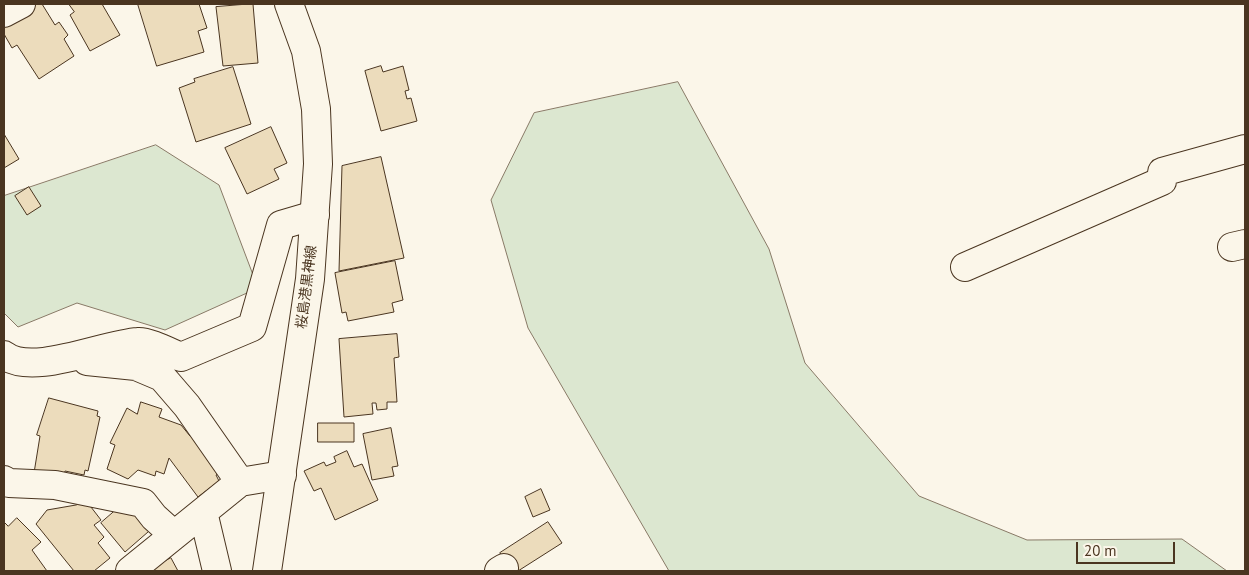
<!DOCTYPE html>
<html>
<head>
<meta charset="utf-8">
<style>
  body { margin:0 }
  #map { position:relative; width:1249px; height:575px; overflow:hidden; background:#fbf6e9; font-family:"PT Sans",sans-serif }
  canvas { display:block }
  .frame { position:absolute; inset:0; border:5px solid #4a3520; pointer-events:none }
  .scale { position:absolute; left:1076px; top:542px; width:99px; height:22px; box-sizing:border-box; border:2px solid #4a3520; border-top:0; padding-left:6px; font-size:15px; line-height:18px; white-space:nowrap; color:#4a3520; -webkit-text-stroke:4px #fbf6e9; paint-order:stroke }
</style>
</head>
<body>
<div id="map">
<canvas width="1249" height="575"></canvas>
<div class="frame"></div>
<div class="scale">20 m</div>
</div>
<script>
const ctx = document.querySelector('canvas').getContext('2d');
ctx.lineJoin = 'round';
function fillPath(path, color) {
  ctx.fillStyle = color;
  ctx.fill(path, 'evenodd');
}
function stroke(path, color, width, dash) {
  ctx.strokeStyle = color;
  ctx.lineWidth = width;
  ctx.lineCap = dash ? 'butt' : 'round';
  ctx.setLineDash(dash || []);
  ctx.stroke(path);
}
function drawText(font, color, halo, rows, align = 'center') {
  ctx.font = font + ' "PT Sans","Noto Sans JP",sans-serif';
  ctx.lineWidth = 4;
  ctx.setLineDash([]);
  ctx.textBaseline = 'middle';
  ctx.strokeStyle = halo;
  ctx.fillStyle = color;
  for (const [text, x, y, turn = 0] of rows) {
    ctx.save();
    ctx.translate(x, y);
    ctx.rotate((+turn || 0) * Math.PI / 180);
    ctx.textAlign = isNaN(turn) ? turn : align;
    if (halo) ctx.strokeText(text, 0, 0);
    ctx.fillText(text, 0, 0);
    ctx.restore();
  }
}
const green = new Path2D(`
  M 678,82 L 769,249 L 805,363 L 919,496 L 1027,540 L 1182,539 L 1227,571 L 669,571 L 528,328 L 491,200 L 534,113 Z
  M 156,145 L 219,185 L 258,288 L 165,330 L 77,303 L 18,327 L 4,313 L 4,196 Z`);
const building = new Path2D(`
  M 37,4 L 42,4 L 55,25 L 59,22 L 68,35 L 64,39 L 74,56 L 39,79 L 17,45 L 12,48 L 4,34 L 4,25 Z
  M 69,4 L 102,4 L 120,35 L 90,51 L 70,15 L 74,12 Z
  M 138,4 L 199,4 L 207,28 L 198,31 L 204,52 L 157,66 Z
  M 253,4 L 258,63 L 223,66 L 216,7 Z
  M 381,66 L 383,72 L 403,66 L 409,90 L 405,91 L 407,99 L 411,98 L 417,121 L 381,131 L 365,71 Z
  M 233,67 L 251,124 L 196,142 L 179,88 L 195,82 L 194,79 Z
  M 271,127 L 287,163 L 274,169 L 279,179 L 247,194 L 225,148 Z
  M 4,134 L 19,159 L 4,168 Z
  M 381,157 L 404,258 L 339,271 L 342,166 Z
  M 29,187 L 41,206 L 27,215 L 15,196 Z
  M 395,261 L 403,300 L 392,303 L 394,312 L 348,321 L 346,312 L 342,313 L 335,273 Z
  M 397,334 L 399,357 L 394,358 L 397,402 L 387,402 L 387,409 L 377,410 L 376,403 L 372,403 L 373,414 L 344,417 L 339,339 Z
  M 49,398 L 98,411 L 97,416 L 100,417 L 88,471 L 85,470 L 84,475 L 65,471 L 62,480 L 34,473 L 40,436 L 37,435 Z
  M 141,402 L 162,409 L 159,417 L 181,425 L 190,436 L 196,432 L 221,472 L 216,475 L 219,481 L 198,497 L 169,458 L 164,474 L 156,471 L 155,476 L 138,470 L 128,479 L 107,469 L 115,445 L 110,443 L 127,408 L 137,414 Z
  M 318,423 L 354,423 L 354,442 L 318,442 Z
  M 391,428 L 398,466 L 392,467 L 394,476 L 372,480 L 363,434 Z
  M 347,451 L 354,467 L 362,464 L 378,500 L 335,520 L 321,488 L 314,491 L 304,471 L 324,462 L 326,466 L 336,462 L 334,457 Z
  M 541,489 L 550,510 L 533,517 L 525,497 Z
  M 84,498 L 101,520 L 94,525 L 104,537 L 98,543 L 110,558 L 94,571 L 74,571 L 36,524 L 47,510 L 76,505 Z
  M 123,504 L 156,525 L 125,552 L 101,523 Z
  M 17,518 L 41,542 L 32,550 L 47,571 L 4,571 L 4,522 L 8,526 Z
  M 548,522 L 562,543 L 518,571 L 512,571 L 500,553 Z
  M 171,558 L 178,571 L 152,571 L 151,569 Z`);
const street = new Path2D(`
  M 4,13 L 21,4
  M 1232,247 L 1245,244
  M 965,267 L 1162,181 L 1162,172 L 1245,149
  M 4,355 C 32,377 104,344 138,342 C 148,341 171,353 181,357 L 252,327 L 281,225 L 315,215
  M 87,361 L 136,366 L 162,377 L 187,406 L 240,482 L 282,475
  M 4,480 L 9,483 L 55,485 L 143,503 L 154,517 L 174,535
  M 203,512 L 217,571
  M 130,571 L 240,482
  M 499,571 L 504,568`);
const primary = new Path2D(`
  M 267,571 L 310,279 L 318,164 L 316,109 L 306,51 L 289,4`);
const streetNames = [
  ["桜島港黒神線",307,287,-83]
];
fillPath(green, '#dce7d0');
stroke(green, '#887966', 1);
fillPath(building, '#ecdcbc');
stroke(building, '#4a3520', 1);
stroke(street, '#4a3520', 30);
stroke(primary, '#4a3520', 30);
stroke(street, '#fbf6e9', 28);
stroke(primary, '#fbf6e9', 28);
drawText('14px', '#4a3520', '#fbf6e9', streetNames);
</script>
</body>
</html>
